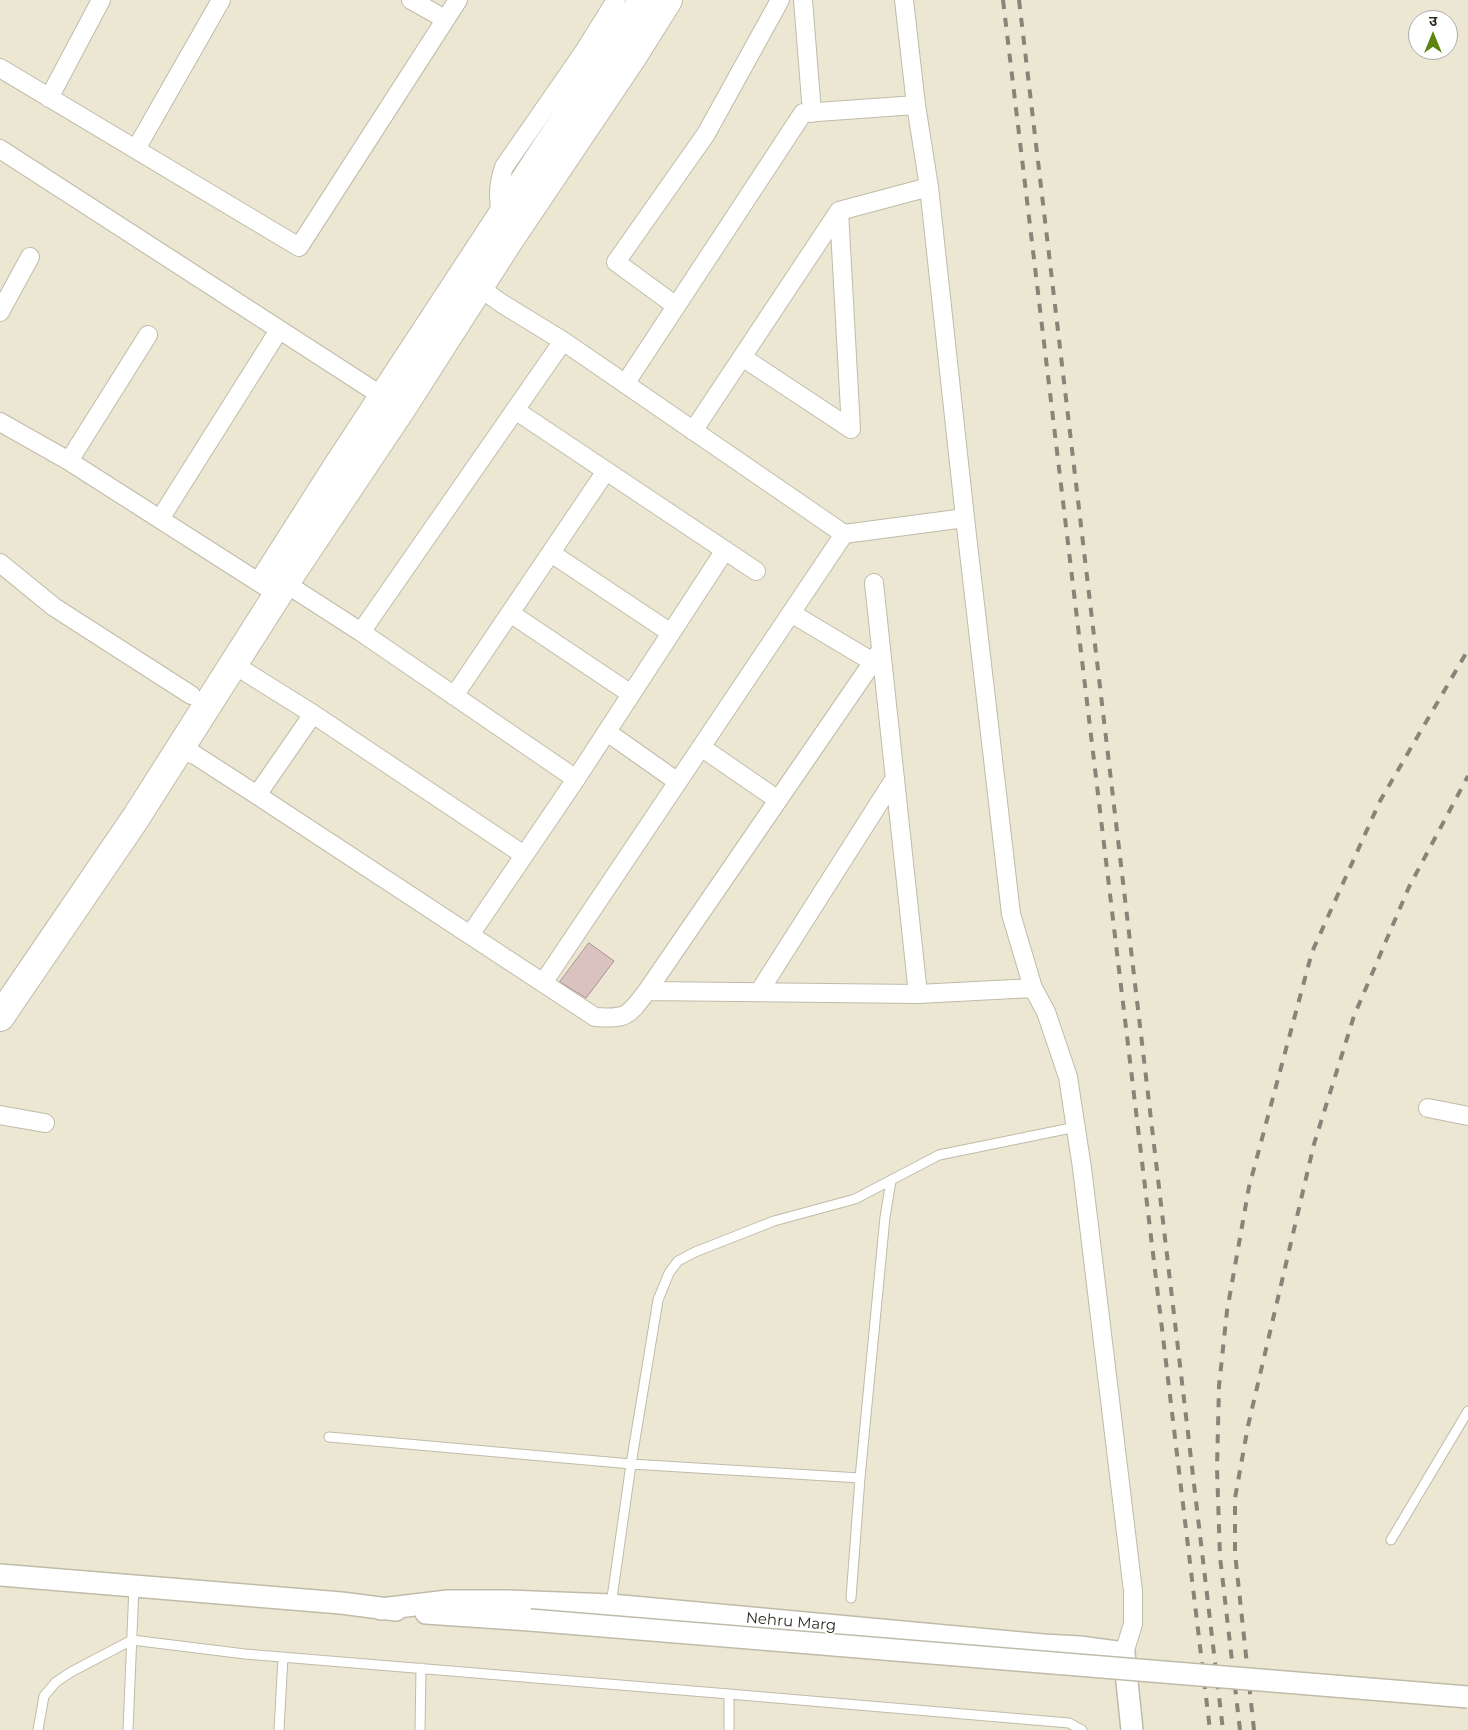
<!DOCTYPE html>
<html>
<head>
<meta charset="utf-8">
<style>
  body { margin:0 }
  #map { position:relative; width:1468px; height:1730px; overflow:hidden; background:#ece7d3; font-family:Montserrat,"Noto Sans Devanagari",sans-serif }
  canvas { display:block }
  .north { position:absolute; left:1408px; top:10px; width:50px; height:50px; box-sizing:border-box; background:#fff; border:1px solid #abaaa7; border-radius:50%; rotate:0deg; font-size:14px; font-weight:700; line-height:20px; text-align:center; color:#2d2b24 }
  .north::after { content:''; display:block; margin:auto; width:18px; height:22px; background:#5c850f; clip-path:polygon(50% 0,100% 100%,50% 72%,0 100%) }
</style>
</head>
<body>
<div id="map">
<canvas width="1468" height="1730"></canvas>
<div class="north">उ</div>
</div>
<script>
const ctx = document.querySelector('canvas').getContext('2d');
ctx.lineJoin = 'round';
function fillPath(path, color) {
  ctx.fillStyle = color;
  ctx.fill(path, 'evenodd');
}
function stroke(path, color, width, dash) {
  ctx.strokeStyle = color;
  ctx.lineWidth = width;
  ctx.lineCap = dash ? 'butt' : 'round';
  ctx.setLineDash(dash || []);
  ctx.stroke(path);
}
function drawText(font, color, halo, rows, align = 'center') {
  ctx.font = font + ' Montserrat,sans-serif';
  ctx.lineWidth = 4;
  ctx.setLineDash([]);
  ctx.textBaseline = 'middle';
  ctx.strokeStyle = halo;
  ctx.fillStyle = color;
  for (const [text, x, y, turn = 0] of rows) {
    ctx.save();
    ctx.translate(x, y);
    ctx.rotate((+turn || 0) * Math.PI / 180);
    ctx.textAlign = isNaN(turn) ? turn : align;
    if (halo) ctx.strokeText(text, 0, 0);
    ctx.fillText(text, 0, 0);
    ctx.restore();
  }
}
const building = new Path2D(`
  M 589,943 L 614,961 L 586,998 L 560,982 Z`);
const service = new Path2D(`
  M 329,1437 L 631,1464 L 860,1478
  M 1391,1540 L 1468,1411
  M 851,1598 L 860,1478 L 885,1217 L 891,1181
  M 611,1605 L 631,1464 L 658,1300 L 669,1273 L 678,1261 L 695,1252 L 774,1221 L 855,1199 L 939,1155 L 1076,1127
  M 729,1694 L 729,1730
  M 38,1730 L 44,1696 L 56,1682 L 71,1672 L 132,1640 L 245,1654 L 729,1694 L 1069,1723 L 1082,1730
  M 128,1730 L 134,1586
  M 279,1730 L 283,1657
  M 420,1730 L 421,1668`);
const minor = new Path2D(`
  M 411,0 L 445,19
  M 803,0 L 812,113
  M 904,0 L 916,105 L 929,187 L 965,518 L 1011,914 L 1033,988 L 1046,1012 L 1068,1077 L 1082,1168 L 1133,1591 L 1133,1624 L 1124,1653
  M 0,68 L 299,247 L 458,0
  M 49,98 L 101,0
  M 0,149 L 382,396
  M 136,149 L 221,0
  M 501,215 C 498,197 498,184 504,167 L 583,53 L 616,0
  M 479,287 L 501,303 L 563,341 L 844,534
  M 676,306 L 616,262 L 706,134 L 780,0
  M 0,312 L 30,257
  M 742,357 L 851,429 L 839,211
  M 625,384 L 803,113 L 916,105
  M 515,410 L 756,571
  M 0,422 L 69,461 L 274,592
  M 693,431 L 839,211 L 929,187
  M 69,461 L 148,335
  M 160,519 L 279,330
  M 551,553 L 671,633
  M 0,563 L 54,607 L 191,695
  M 285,583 L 361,632 L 576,779
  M 874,583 L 918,994
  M 510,613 L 631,694
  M 791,613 L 873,662
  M 361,632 L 563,341
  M 233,664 L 313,714 L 524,855
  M 454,696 L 606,471
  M 607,732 L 678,782
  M 701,747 L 778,800
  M 179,749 L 195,755 L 257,795 L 595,1017 C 628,1019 628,1016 647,991 L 918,994 L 1033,988
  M 257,795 L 313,714
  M 470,935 L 576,779 L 725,550
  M 543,983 L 844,534 L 965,518
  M 647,991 L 881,650
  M 759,992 L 895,778
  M 1428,1108 L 1468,1116
  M 0,1115 L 45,1123`);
const tertiary = new Path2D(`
  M 0,1575 L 341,1603 L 396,1610
  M 381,1609 L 448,1601 L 507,1601 L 611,1605 L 1043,1645 L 1080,1647 L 1124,1653 L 1132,1730
  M 426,1613 L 530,1620`);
const primary = new Path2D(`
  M 267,577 L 337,467 L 643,0
  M 0,1017 L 135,819 L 285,583 L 402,408 L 506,245 L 631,59 L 668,0`);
const rail = new Path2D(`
  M 1003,0 L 1210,1730
  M 1019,0 L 1223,1730
  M 1240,1730 L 1220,1557 L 1217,1468 L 1219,1386 L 1227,1311 L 1249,1187 L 1312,952 L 1380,801 L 1468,650
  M 1254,1730 L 1235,1553 L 1235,1498 L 1248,1426 L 1314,1144 L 1354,1016 L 1409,887 L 1468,776`);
const tertiaryBridge = new Path2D(`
  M 530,1620 L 1468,1697`);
const streetNames = [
  ["Nehru Marg",791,1622,5]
];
fillPath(building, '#dac2c1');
stroke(building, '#a68f8e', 1);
stroke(service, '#c0bba8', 11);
stroke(minor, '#c0bba8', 20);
stroke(tertiary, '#c0bba8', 24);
stroke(primary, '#c0bba8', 30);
stroke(service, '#fff', 9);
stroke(minor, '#fff', 18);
stroke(tertiary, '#fff', 21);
stroke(primary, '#fff', 28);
stroke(rail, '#888477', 4, [9, 9]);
stroke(tertiaryBridge, '#c0bba8', 24, []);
stroke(tertiaryBridge, '#fff', 21);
drawText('15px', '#2d2b24', '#fff', streetNames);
</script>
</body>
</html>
